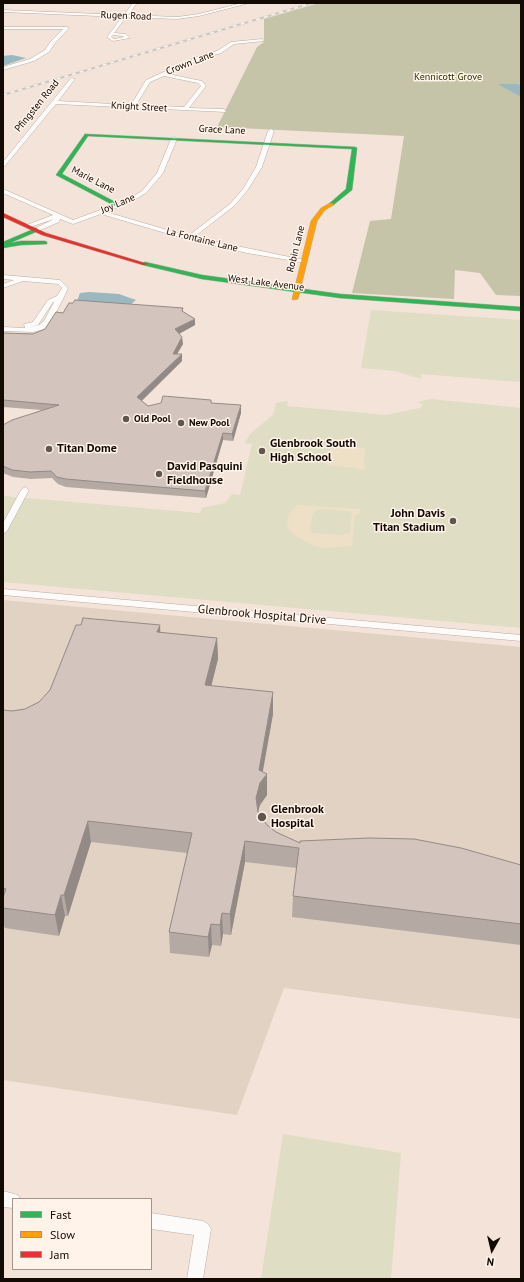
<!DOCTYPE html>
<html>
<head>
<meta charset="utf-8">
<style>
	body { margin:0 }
	#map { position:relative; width:524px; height:1282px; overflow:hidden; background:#f3e3d8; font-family:"PT Sans",sans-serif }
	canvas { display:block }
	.frame { position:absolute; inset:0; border:4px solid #130a04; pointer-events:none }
	.legend { position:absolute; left:12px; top:1198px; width:140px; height:72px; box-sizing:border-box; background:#fff3ea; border:1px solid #a1968e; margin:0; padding:5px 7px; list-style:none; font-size:12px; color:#130a04 }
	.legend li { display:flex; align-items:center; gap:8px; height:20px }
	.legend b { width:20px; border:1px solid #a1968e }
	.north { position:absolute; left:472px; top:1230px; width:40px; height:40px; -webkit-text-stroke:3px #fff3ea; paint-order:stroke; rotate:188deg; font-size:11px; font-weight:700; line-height:16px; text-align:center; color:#130a04 }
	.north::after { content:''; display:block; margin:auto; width:14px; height:18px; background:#130a04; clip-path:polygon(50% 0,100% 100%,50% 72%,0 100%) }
</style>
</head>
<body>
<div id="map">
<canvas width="524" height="1282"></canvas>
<div class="frame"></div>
<ul class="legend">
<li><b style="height:5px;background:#30b455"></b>Fast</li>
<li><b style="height:5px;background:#ff9f0a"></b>Slow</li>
<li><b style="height:5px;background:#e5322d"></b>Jam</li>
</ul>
<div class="north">N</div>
</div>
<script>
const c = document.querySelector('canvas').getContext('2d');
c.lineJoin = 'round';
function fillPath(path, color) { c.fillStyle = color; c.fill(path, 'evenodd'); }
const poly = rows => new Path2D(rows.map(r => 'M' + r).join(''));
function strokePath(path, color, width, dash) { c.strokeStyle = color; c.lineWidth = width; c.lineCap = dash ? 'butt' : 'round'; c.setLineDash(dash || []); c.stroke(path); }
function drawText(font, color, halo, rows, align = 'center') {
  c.font = font + ' "PT Sans",sans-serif'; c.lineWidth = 3; c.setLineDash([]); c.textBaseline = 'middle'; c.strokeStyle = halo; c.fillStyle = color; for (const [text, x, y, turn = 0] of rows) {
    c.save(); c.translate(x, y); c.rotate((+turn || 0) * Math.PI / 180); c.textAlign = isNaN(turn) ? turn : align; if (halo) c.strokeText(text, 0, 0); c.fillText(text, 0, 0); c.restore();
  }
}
fillPath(poly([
	[3,600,521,647,521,1019,284,988,237,1115,3,1080]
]), '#e2d2c4');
fillPath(poly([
	[371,310,521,320,521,382,421,374,421,379,395,371,361,368],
	[430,399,521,408,521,628,3,582,3,496,200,513,202,508,225,503,232,494,240,495,252,444,245,443,250,434,273,415,276,403,288,401,287,406,386,415,420,408,423,405,418,402],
	[283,1134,401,1153,391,1279,261,1279]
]), '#dfddc4');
fillPath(poly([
	[319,3,521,3,521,296,496,295,480,273,455,270,454,299,352,293,370,221,391,219,404,136,217,127,257,47,264,42,264,19]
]), '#c5c4a8');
fillPath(poly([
	[340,446,351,446,365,449,364,465,366,469,361,470,356,468,326,465,324,459,327,453,331,449],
	[297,505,360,509,361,513,355,515,352,546,324,548,313,546,294,535,288,528,287,520,289,513],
	[319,509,349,511,352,514,350,533,342,535,313,533,310,530,313,513]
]), '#ede0c7');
fillPath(poly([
	[12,55,26,58,3,66,3,56],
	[498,84,518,84,521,86,521,97],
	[89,292,119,294,136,300,130,305,77,301,80,293]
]), '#9ab8c0');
const street = poly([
	[133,3,137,3,128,15,177,17,199,14,242,3,249,3,199,16,177,19,126,17,114,33,126,34,130,38,113,41,107,37,122,17,3,12,3,10,124,15,133,3],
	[113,35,123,36,124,37,114,39,111,37,113,35],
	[3,27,67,27,69,28,55,43,49,52,34,61,3,70,3,67,30,59,45,50,51,41,63,29,3,29,3,27],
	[262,39,264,41,234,44,221,53,201,59,168,74,202,81,206,86,189,108,224,109,226,112,56,104,3,168,3,162,71,78,75,79,58,101,131,105,146,80,197,57,217,51,231,42,262,39],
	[164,76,198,83,201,86,184,107,136,105,150,82,164,76],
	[271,129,274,131,262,167,247,191,234,206,194,237,304,260,306,261,306,263,247,253,189,240,101,214,73,224,60,219,59,222,36,232,33,230,34,229,54,219,27,228,24,226,53,215,3,193,3,189,73,220,125,201,142,191,157,173,171,139,174,137,177,139,163,173,146,193,129,203,106,212,188,236,230,204,243,189,256,167,268,131,271,129],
	[3,275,60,280,68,288,64,297,51,322,45,329,33,332,3,331,3,327,25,328,24,324,33,322,48,300,57,296,62,288,58,284,23,281,3,288,3,284,14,280,3,279,3,275],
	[53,302,54,302,44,321,39,325,29,328,38,325,53,302],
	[25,487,29,490,7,531,3,534,3,523,21,490,25,487],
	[3,589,521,635,521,641,3,595,3,589],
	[3,1191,18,1195,20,1199,13,1199,13,1208,3,1207,3,1191],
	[151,1213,203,1221,208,1224,211,1229,203,1279,187,1279,194,1235,151,1229,151,1213]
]);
const fast = poly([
	[85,134,355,147,357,148,352,190,332,206,329,204,330,203,346,189,352,149,88,136,62,174,119,204,119,206,117,207,56,175,85,134],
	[36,228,38,229,38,231,10,243,21,241,45,241,47,242,47,244,21,245,3,248,3,242,36,228],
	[145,262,202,275,340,294,521,307,521,311,340,298,202,279,143,265,142,264,145,262]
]);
const slow = poly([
	[330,203,335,204,325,210,317,221,298,299,293,300,292,299,311,221,321,208,330,203]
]);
const jam = poly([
	[3,213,46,233,148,264,143,265,42,235,3,217,3,213]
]);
strokePath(street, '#b9ada4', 1);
strokePath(fast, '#b9ada4', 1);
strokePath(slow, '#b9ada4', 1);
strokePath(jam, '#b9ada4', 1);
fillPath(street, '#fdfbf9');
fillPath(fast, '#30b455');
fillPath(slow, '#ff9f0a');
fillPath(jam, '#e5322d');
const rail = poly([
	[3,95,312,3]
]);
strokePath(rail, '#cbc7c4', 2);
strokePath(rail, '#fff3ea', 1.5, [4]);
fillPath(poly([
	[183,308,183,312,195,325,179,334,183,344,177,354,182,361,142,401,148,406,211,403,241,413,233,441,223,440,206,498,66,487,58,484,52,478,31,479,13,477,3,473,3,425,42,410,3,407,3,333,33,334,45,329,63,313],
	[160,633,217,638,218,659,211,686,273,714,262,772,267,774,267,795,260,805,258,811,267,825,276,832,300,843,521,865,521,945,292,917,293,896,297,868,245,862,231,935,223,934,221,946,212,945,209,957,170,953,169,932,187,853,91,842,68,916,65,916,59,936,5,928,3,922,3,710,12,711,25,709,39,702]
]), '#b5a9a3');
fillPath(poly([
	[195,319,195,325,175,336,175,329],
	[182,337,183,344,173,361,173,354],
	[182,354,182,361,138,404,137,397],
	[241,405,241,413,233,441,232,434],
	[223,433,223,440,206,498,205,491],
	[160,625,161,646,157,632],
	[217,638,218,659,206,707,205,685],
	[273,692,273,714,261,782,267,774,267,795,260,805,256,819,256,798,259,770],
	[88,821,91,842,68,916,64,895],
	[245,841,245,862,231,935,230,914],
	[61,895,65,916,59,936,55,915],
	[222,913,223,934,221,946,220,925],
	[211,924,212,945,209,957,208,937]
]), '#948a85');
const building = poly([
	[75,300,183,308,182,311,195,319,175,329,182,337,173,354,182,354,137,397,148,406,161,403,163,396,211,400,211,403,241,405,232,434,223,433,205,491,66,479,57,477,51,471,30,472,12,470,3,466,3,425,12,420,59,405,3,400,3,333,33,334,45,329,56,312,63,313,69,303,73,303,75,300],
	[83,618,160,625,157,632,217,638,205,685,273,692,259,770,267,774,260,783,256,798,258,812,267,825,276,832,300,843,300,841,369,838,414,839,461,848,521,865,521,924,293,896,299,848,245,841,230,914,222,913,220,925,211,924,208,937,169,932,192,833,88,821,64,895,61,895,55,915,3,908,3,897,6,889,3,888,3,710,12,711,25,709,39,702,50,690,76,625,81,625,83,618]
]);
fillPath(building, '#d3c5be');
strokePath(building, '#948a85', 1);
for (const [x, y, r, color] of [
	[126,419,4,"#61564e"],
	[181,423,4,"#61564e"],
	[49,449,4,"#61564e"],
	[262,451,4,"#61564e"],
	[159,474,4,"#61564e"],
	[453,521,4,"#61564e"],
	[262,817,5,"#61564e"]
]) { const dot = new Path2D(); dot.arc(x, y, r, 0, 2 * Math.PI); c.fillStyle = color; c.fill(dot); strokePath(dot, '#fff3ea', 1.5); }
drawText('10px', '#130a04', '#fff3ea', [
	["Rugen Road",126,16,2],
	["Crown Lane",190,63,-21],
	["Pfingsten Road",37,106,-51],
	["Knight Street",139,107,3],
	["Grace Lane",222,130,3],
	["Marie Lane",93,180,27],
	["Joy Lane",118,204,-23],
	["La Fontaine Lane",202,240,14],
	["Robin Lane",296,249,-76],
	["West Lake Avenue",266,283,7]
]);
drawText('10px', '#283000', '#fff3ea', [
	["Kennicott Grove",448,77]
]);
drawText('bold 10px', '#130a04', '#fff3ea', [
	["Old Pool",134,419],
	["New Pool",189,423]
], 'left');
drawText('bold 12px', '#130a04', '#fff3ea', [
	["Glenbrook South",270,444],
	["High School",270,458],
	["Titan Dome",57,449],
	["David Pasquini",167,467],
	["Fieldhouse",167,481],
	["John Davis",445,514,"right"],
	["Titan Stadium",445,528,"right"],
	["Glenbrook",271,810],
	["Hospital",271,824]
], 'left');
drawText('12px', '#130a04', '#fff3ea', [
	["Glenbrook Hospital Drive",262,615,5]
]);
</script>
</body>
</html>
